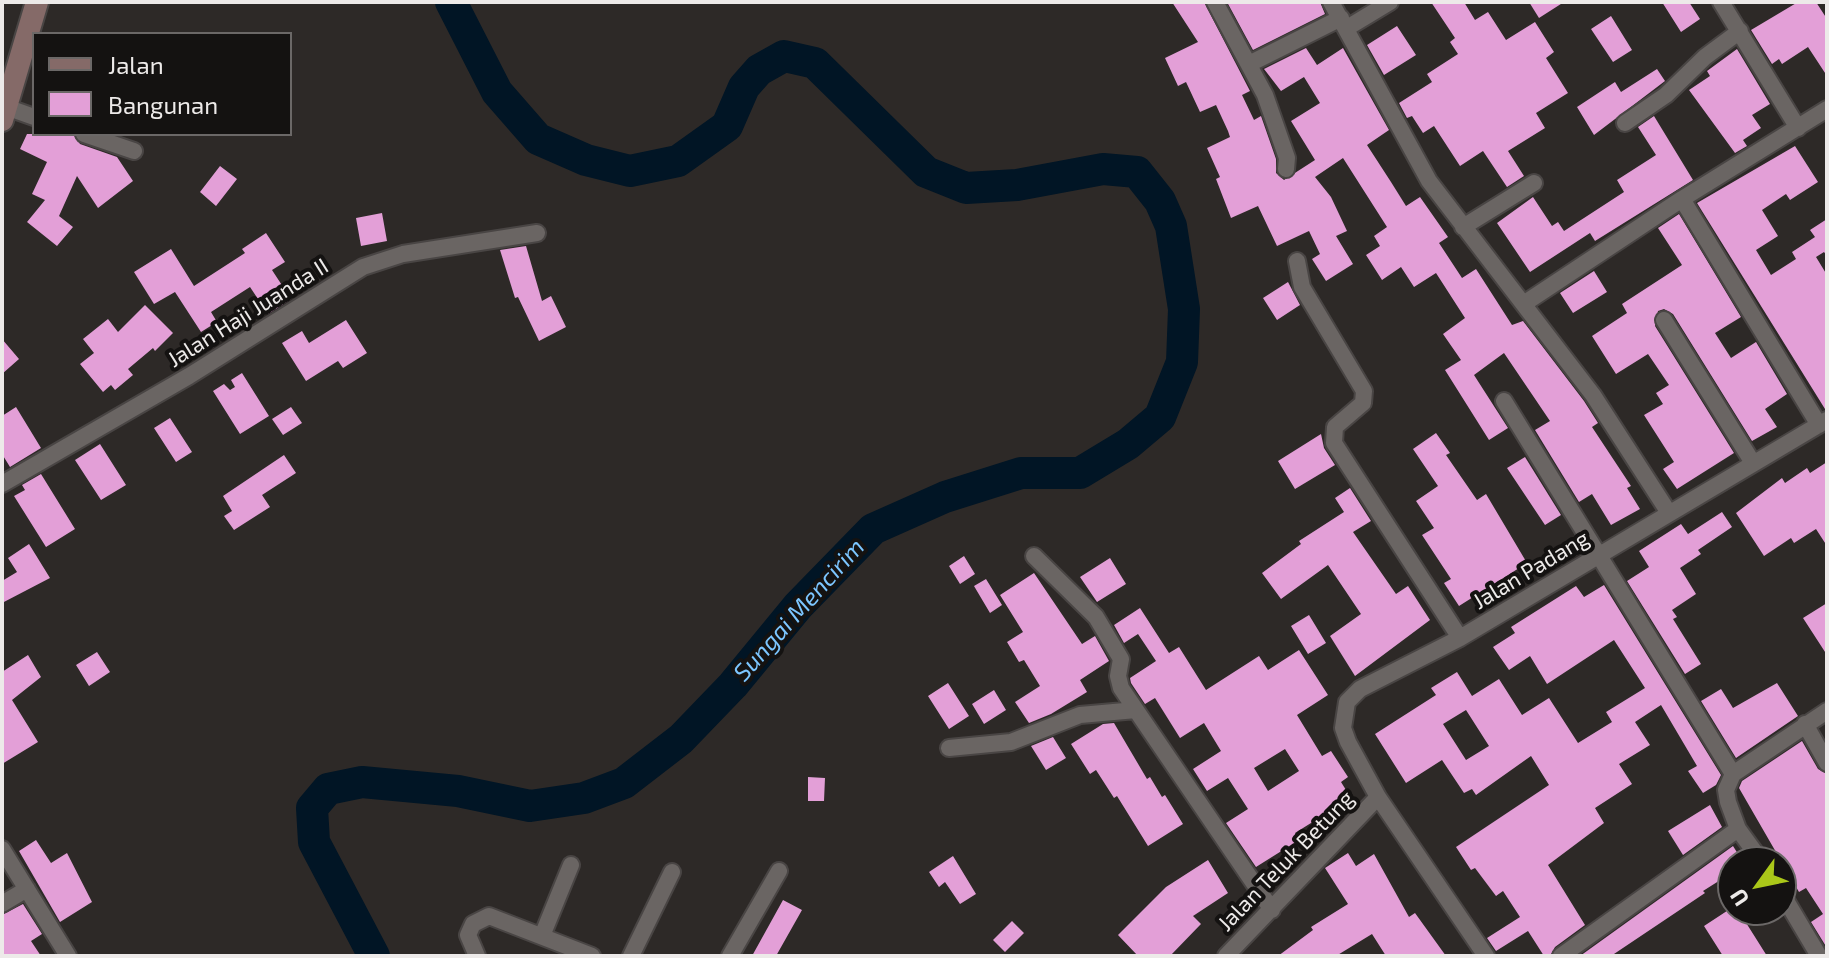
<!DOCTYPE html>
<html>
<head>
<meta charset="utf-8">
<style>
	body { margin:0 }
	#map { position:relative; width:1829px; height:958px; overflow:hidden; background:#2d2927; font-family:"Exo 2",sans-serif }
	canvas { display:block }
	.frame { position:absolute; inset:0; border:4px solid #edeae9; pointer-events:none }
	.legend { position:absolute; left:32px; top:32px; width:260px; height:104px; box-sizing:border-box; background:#141211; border:2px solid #6b6867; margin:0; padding:10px 14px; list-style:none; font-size:24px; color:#edeae9 }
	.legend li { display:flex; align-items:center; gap:16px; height:40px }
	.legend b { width:40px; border:2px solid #6b6867 }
	.north { position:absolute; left:1717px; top:846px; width:80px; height:80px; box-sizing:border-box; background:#141211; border:2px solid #6b6867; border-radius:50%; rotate:237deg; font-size:22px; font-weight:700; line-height:32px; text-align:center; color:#edeae9 }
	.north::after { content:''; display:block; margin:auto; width:28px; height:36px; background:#aac719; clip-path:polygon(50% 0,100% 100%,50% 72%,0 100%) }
</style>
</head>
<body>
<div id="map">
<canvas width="1829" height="958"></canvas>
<div class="frame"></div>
<ul class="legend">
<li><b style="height:10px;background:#856a68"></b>Jalan</li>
<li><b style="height:22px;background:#e39fd7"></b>Bangunan</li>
</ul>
<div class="north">U</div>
</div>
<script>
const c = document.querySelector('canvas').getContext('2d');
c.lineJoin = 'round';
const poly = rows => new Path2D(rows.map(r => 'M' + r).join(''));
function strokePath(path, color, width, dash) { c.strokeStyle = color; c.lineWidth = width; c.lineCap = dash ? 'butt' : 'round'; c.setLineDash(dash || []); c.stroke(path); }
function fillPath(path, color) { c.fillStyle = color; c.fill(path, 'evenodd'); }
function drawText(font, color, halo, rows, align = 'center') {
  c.font = font + ' "Exo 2",sans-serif'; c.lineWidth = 8; c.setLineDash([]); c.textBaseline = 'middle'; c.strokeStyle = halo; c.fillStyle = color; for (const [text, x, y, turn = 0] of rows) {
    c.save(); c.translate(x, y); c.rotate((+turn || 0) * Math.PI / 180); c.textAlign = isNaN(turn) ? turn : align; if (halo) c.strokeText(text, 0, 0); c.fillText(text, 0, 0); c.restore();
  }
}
strokePath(poly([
	[374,956,314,842,312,808,328,789,362,782,458,791,530,806,584,798,624,783,681,739,733,685,798,606,873,529,945,497,1021,473,1080,473,1128,444,1160,417,1182,362,1184,309,1171,226,1160,201,1137,172,1103,169,1017,185,966,188,926,172,815,63,784,56,759,70,744,87,727,126,678,161,630,171,586,160,538,139,497,92,451,2]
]), '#011525', 32);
fillPath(poly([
	[1172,2,1204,2,1250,91,1242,95,1254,120,1261,116,1276,159,1276,173,1284,180,1315,160,1291,121,1320,103,1304,77,1281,91,1264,69,1306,48,1317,65,1343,48,1389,130,1367,145,1391,182,1406,206,1420,197,1448,237,1439,243,1462,278,1476,269,1512,325,1523,321,1584,401,1598,423,1592,427,1631,486,1627,488,1640,509,1611,525,1592,494,1579,502,1535,430,1550,421,1504,353,1474,375,1508,428,1489,440,1445,370,1461,360,1443,334,1465,318,1436,273,1414,287,1401,267,1382,280,1366,255,1380,246,1374,236,1387,227,1343,158,1315,177,1331,197,1347,231,1336,236,1353,264,1326,281,1312,259,1320,254,1309,231,1277,246,1258,206,1231,218,1216,179,1220,177,1207,148,1230,137,1228,131,1216,105,1200,112,1186,82,1178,86,1165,58,1198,42],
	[1227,2,1320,2,1325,14,1253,50],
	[1431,2,1464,2,1475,20,1488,12,1506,40,1535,22,1554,52,1546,58,1568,93,1536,113,1545,128,1508,151,1524,176,1507,187,1483,151,1460,166,1434,126,1423,133,1412,116,1407,118,1399,103,1432,82,1427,74,1458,54,1450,42,1455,38],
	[1529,2,1564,2,1539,18],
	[1662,2,1689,2,1700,19,1681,32],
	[1798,2,1816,2,1827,19,1827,76,1808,47,1782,64,1779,59,1772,64,1751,30],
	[1611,16,1632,50,1613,62,1591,29],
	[1397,26,1416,55,1384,75,1367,45],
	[1737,49,1770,104,1752,115,1761,128,1743,140,1747,146,1735,153,1689,90,1710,76,1707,71],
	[1657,69,1665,81,1594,135,1577,107,1615,82,1621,92],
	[1654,116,1693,180,1595,241,1590,233,1530,272,1497,223,1533,197,1552,226,1558,222,1564,231,1624,192,1617,180,1656,155,1638,127],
	[27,134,73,134,80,144,117,157,133,181,98,208,77,176,59,216,73,227,57,246,27,222,45,200,32,194,47,162,20,149],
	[1795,146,1818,182,1790,200,1786,194,1762,210,1778,236,1756,250,1771,275,1796,259,1792,252,1815,237,1810,230,1827,219,1827,256,1824,252,1816,257,1827,275,1825,409,1697,203],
	[220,166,237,179,216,206,200,192],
	[382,213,387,241,361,246,356,218],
	[1679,214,1741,317,1715,333,1731,358,1756,342,1787,394,1765,409,1777,427,1752,441,1673,314,1664,309,1658,311,1655,326,1734,453,1677,489,1663,469,1674,462,1644,415,1663,404,1656,393,1669,385,1648,354,1616,374,1592,336,1627,313,1622,304,1682,265,1658,228],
	[266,233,285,262,272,270,291,299,268,314,250,287,211,312,217,322,201,332,175,292,154,304,134,272,171,249,194,286,245,253,242,249],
	[526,246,542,301,551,296,566,327,539,341,518,297,515,298,500,250],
	[1594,271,1607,292,1573,313,1560,293],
	[1288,282,1300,305,1277,320,1263,298],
	[145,305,173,333,155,351,153,348,128,369,133,375,115,390,111,385,103,392,80,364,94,353,83,339,108,319,118,332],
	[346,320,367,353,343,368,338,361,306,381,282,343,302,331,309,343],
	[2,339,19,359,2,374],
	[242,373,269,416,240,434,213,391,224,384,230,390,235,387,231,380],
	[16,407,41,448,10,467,2,454,2,416],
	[291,407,302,423,283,435,272,419],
	[170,418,192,452,176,462,154,428],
	[1436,433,1450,453,1446,455,1477,500,1486,494,1527,563,1459,606,1444,583,1451,579,1422,535,1434,528,1416,501,1438,486,1413,449],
	[1321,434,1324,448,1335,465,1295,489,1278,461],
	[100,444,126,485,101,500,75,460],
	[284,455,296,473,262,495,270,507,234,530,224,516,232,511,223,496],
	[1525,457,1561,515,1545,525,1507,468],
	[1827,462,1827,546,1816,529,1794,543,1791,538,1764,556,1736,513,1782,478,1785,483,1807,468,1810,473],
	[41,474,75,529,46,547,14,496,25,490,22,485],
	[1350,488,1371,521,1353,532,1396,594,1408,586,1430,620,1355,676,1330,636,1361,614,1328,565,1281,599,1262,573,1301,544,1299,541,1344,512,1335,498],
	[1722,512,1732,527,1698,550,1701,554,1680,568,1696,594,1672,610,1677,617,1673,619,1701,664,1685,674,1627,581,1649,567,1639,551,1681,524,1688,534],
	[29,544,50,578,2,603,2,581,17,572,8,558],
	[964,556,975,574,960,584,949,566],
	[1110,558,1126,584,1097,602,1080,577],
	[1034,573,1082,644,1095,636,1109,661,1080,680,1087,692,1051,714,1029,723,1015,702,1040,686,1024,660,1019,662,1007,642,1023,632,1000,595],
	[986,579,1002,605,990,613,974,586],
	[1604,585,1721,775,1716,785,1703,793,1688,771,1697,766,1661,705,1635,722,1650,745,1619,764,1632,784,1595,808,1604,823,1548,865,1585,925,1555,947,1550,956,1544,956,1528,931,1496,951,1487,938,1520,917,1503,891,1496,896,1475,868,1471,870,1456,847,1549,785,1531,756,1476,795,1472,789,1464,793,1442,760,1406,783,1375,734,1436,695,1431,688,1457,672,1472,696,1499,679,1522,715,1549,698,1578,743,1612,722,1606,712,1645,688,1614,640,1547,684,1530,656,1509,670,1493,647,1515,633,1511,627,1576,586,1584,597],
	[1466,710,1489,746,1466,760,1443,724],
	[1827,603,1827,655,1803,618],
	[1140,608,1169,653,1179,647,1206,690,1259,656,1268,670,1299,650,1328,695,1297,715,1322,756,1331,751,1348,777,1341,782,1351,798,1295,833,1299,840,1256,867,1226,823,1248,809,1228,778,1207,791,1193,769,1221,751,1204,723,1180,738,1155,698,1145,704,1131,683,1130,678,1156,661,1138,634,1124,643,1114,625],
	[1285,749,1299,771,1268,791,1254,768],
	[1309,615,1326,643,1308,654,1291,626],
	[97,652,110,672,89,686,76,665],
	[28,655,41,677,12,700,38,742,2,764,2,672],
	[948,683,969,716,949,729,928,696],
	[1777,683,1798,716,1736,758,1701,701,1721,689,1733,708],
	[994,690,1006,710,984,724,972,704],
	[1114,723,1147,779,1150,777,1162,797,1165,795,1183,824,1148,846,1117,796,1114,798,1096,770,1090,774,1071,744,1103,724],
	[1053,737,1066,758,1046,770,1031,746],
	[1802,741,1818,769,1827,774,1827,948,1811,922,1823,914,1806,888,1799,892,1739,788,1742,781],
	[808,777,825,778,824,801,808,801],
	[1710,805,1722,827,1683,855,1668,831],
	[36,840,51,863,67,853,92,902,60,922,19,851],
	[1733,846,1743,862,1733,862,1733,872,1703,891,1705,893,1611,956,1580,956],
	[1348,853,1356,866,1374,854,1409,917,1415,913,1446,956,1386,956,1372,934,1336,956,1278,956,1313,930,1311,927,1348,904,1325,868],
	[953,856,976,894,960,904,945,882,939,887,929,872],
	[1208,860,1228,893,1193,916,1201,924,1170,956,1138,956,1118,935,1166,887],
	[783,900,802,910,776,956,752,956],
	[23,904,42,934,31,941,41,956,2,956,2,915],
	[1733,907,1738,910,1767,956,1723,956,1704,926],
	[1012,921,1024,933,1005,952,993,940]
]), '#e39fd7');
const street = poly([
	[1215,2,1265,95,1287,158,1286,169],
	[1331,2,1429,181,1593,395,1669,513],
	[1721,2,1798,128],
	[1347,28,1390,2],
	[1249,64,1341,18],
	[6,107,34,117],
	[1625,123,1666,95,1705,57,1740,31],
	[84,134,134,151],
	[1682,199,1819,425],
	[1463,227,1534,183],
	[1297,261,1302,287,1364,391,1363,403,1335,427,1334,443,1460,638],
	[1525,303,1682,199,1827,109],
	[1664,320,1753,463],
	[1504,401,1733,774,1726,790,1728,802,1738,829,1762,862],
	[2,484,189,376,363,267,403,254,537,233],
	[1034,556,1096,617,1121,659,1118,676,1121,688,1272,910],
	[1805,724,1827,763],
	[949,748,1011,742,1080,715,1136,710],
	[1733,774,1827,711],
	[2,849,68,956],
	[1781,892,1819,956],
	[2,904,27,889],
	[542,936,571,865],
	[477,956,468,935,473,924,489,916,592,956],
	[631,956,672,872],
	[730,956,779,871],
	[1226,956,1378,797],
	[1486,956,1378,797,1348,742,1343,728,1347,702,1360,689,1460,638,1827,420],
	[1561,956,1738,829]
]);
const secondary = poly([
	[2,120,37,2]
]);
strokePath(street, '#494544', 20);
strokePath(secondary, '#494544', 26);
strokePath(street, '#6a6563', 16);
strokePath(secondary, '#856a68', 22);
drawText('22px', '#edeae9', '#141211', [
	["Jalan Haji Juanda II",248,313,-32],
	["Jalan Padang",1531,570,-31],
	["Jalan Teluk Betung",1286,861,-46]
]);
drawText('italic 24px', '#7cc6ff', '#141211', [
	["Sungai Mencirim",799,610,-48]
]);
</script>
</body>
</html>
